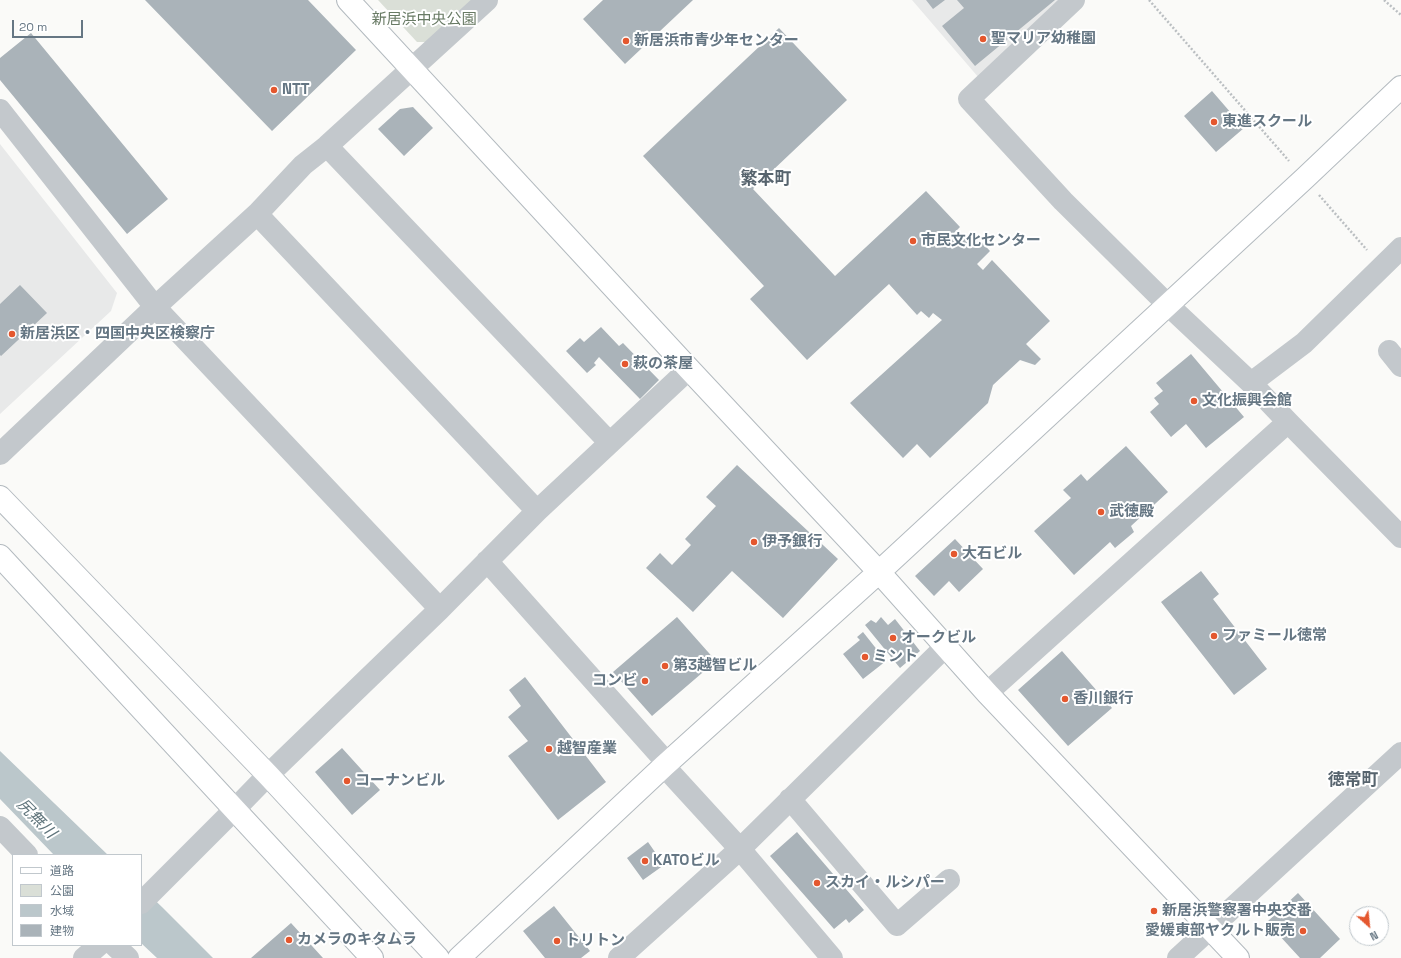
<!DOCTYPE html>
<html>
<head>
<meta charset="utf-8">
<style>
	body { margin:0 }
	#map { position:relative; width:1401px; height:958px; overflow:hidden; background:#fafaf8; font-family:"Space Grotesk","Noto Sans JP",sans-serif }
	canvas { display:block }
	.legend { position:absolute; left:12px; top:854px; width:130px; height:92px; box-sizing:border-box; background:#fff; border:1px solid #c1c8cd; margin:0; padding:5px 7px; list-style:none; font-size:12px; color:#657683 }
	.legend li { display:flex; align-items:center; gap:8px; height:20px }
	.legend b { width:20px; border:1px solid #c1c8cd }
	.north { position:absolute; left:1349px; top:906px; width:40px; height:40px; box-sizing:border-box; background:#fff; border:1px solid #c1c8cd; border-radius:50%; rotate:153deg; font-size:11px; font-weight:700; line-height:16px; text-align:center; color:#657683 }
	.north::after { content:''; display:block; margin:auto; width:14px; height:18px; background:#e4572e; clip-path:polygon(50% 0,100% 100%,50% 72%,0 100%) }
	.scale { position:absolute; left:12px; top:20px; width:71px; height:18px; box-sizing:border-box; border:2px solid #657683; border-top:0; padding-left:5px; font-size:12px; line-height:14px; white-space:nowrap; color:#657683; -webkit-text-stroke:3px #fff; paint-order:stroke }
</style>
</head>
<body>
<div id="map">
<canvas width="1401" height="958"></canvas>
<ul class="legend">
<li><b style="height:5px;background:#fff"></b>道路</li>
<li><b style="height:11px;background:#dadfd7"></b>公園</li>
<li><b style="height:11px;background:#bbc7cb"></b>水域</li>
<li><b style="height:11px;background:#aab3b9"></b>建物</li>
</ul>
<div class="north">N</div>
<div class="scale">20 m</div>
</div>
<script>
const c = document.querySelector('canvas').getContext('2d');
c.lineJoin = 'round';
function fillPath(path, color) { c.fillStyle = color; c.fill(path, 'evenodd'); }
const poly = rows => new Path2D(rows.map(r => 'M' + r).join(''));
function strokePath(path, color, width, dash) { c.strokeStyle = color; c.lineWidth = width; c.lineCap = dash ? 'butt' : 'round'; c.setLineDash(dash || []); c.stroke(path); }
function drawText(font, color, halo, rows, align = 'center') {
  c.font = font + ' "Space Grotesk","Noto Sans JP",sans-serif'; c.lineWidth = 4; c.setLineDash([]); c.textBaseline = 'middle'; c.strokeStyle = halo; c.fillStyle = color; for (const [text, x, y, turn = 0] of rows) {
    c.save(); c.translate(x, y); c.rotate((+turn || 0) * Math.PI / 180); c.textAlign = isNaN(turn) ? turn : align; if (halo) c.strokeText(text, 0, 0); c.fillText(text, 0, 0); c.restore();
  }
}
fillPath(poly([
	[912,0,1063,0,979,78],
	[0,144,117,293,111,311,0,414]
]), '#e8e9e9');
fillPath(poly([
	[378,0,475,0,430,42,417,42]
]), '#dadfd7');
fillPath(poly([
	[0,751,108,855,54,855,0,799],
	[141,887,162,907,213,958,157,958,141,943]
]), '#bbc7cb');
fillPath(poly([
	[145,0,308,0,356,50,272,131],
	[603,0,693,0,625,64,583,19],
	[926,0,945,0,933,9],
	[957,0,1055,0,975,66,942,26,964,8],
	[779,28,847,100,753,189,835,276,926,191,960,227,950,237,958,245,972,232,990,251,977,264,983,270,992,260,1050,321,1026,344,1041,359,1035,365,1020,360,993,385,988,403,930,458,917,444,903,458,850,403,942,320,933,313,929,318,921,311,917,315,889,284,807,360,750,299,764,286,643,156],
	[31,33,168,199,127,234,0,80,0,58],
	[1212,91,1244,128,1216,152,1184,116],
	[413,107,433,128,404,156,378,129,400,109],
	[20,285,47,313,1,356,0,355,0,304],
	[601,327,619,346,623,343,659,380,640,399,599,357,594,363,596,365,587,373,566,351,580,338,584,342],
	[1191,354,1244,417,1206,448,1186,424,1171,437,1150,412,1159,404,1154,398,1163,391,1156,383],
	[1126,446,1168,492,1131,526,1134,532,1115,548,1110,542,1074,575,1034,531,1071,498,1063,490,1081,474,1087,481],
	[737,465,838,559,783,618,732,571,693,612,646,568,660,553,672,565,691,545,685,539,716,506,706,497],
	[955,539,983,569,959,592,949,581,934,596,915,576],
	[1201,571,1219,594,1213,599,1267,669,1234,695,1161,602],
	[677,617,716,661,652,716,613,672],
	[881,617,888,625,895,619,920,651,900,668,865,625,871,620,876,623],
	[863,632,886,661,863,679,843,654,860,640,857,637],
	[1062,651,1112,708,1068,746,1018,690],
	[525,677,606,782,558,820,508,756,528,741,508,717,521,706,509,690],
	[342,748,380,790,352,815,315,772],
	[797,832,864,910,849,923,846,919,834,929,770,856],
	[648,842,664,865,643,880,627,858],
	[1298,893,1340,939,1320,958,1300,958,1267,922],
	[554,906,590,951,581,958,545,958,523,931],
	[291,923,323,958,251,958]
]), '#aab3b9');
const secondary = poly([
	[348,0,689,369,879,572,987,693,1238,958],
	[0,497,268,775,438,958],
	[0,556,372,958],
	[459,958,664,766,879,572,1305,178,1401,87]
]);
strokePath(secondary, '#b3babf', 24);
strokePath(poly([
	[1149,0,1289,161],
	[1384,0,1401,15],
	[1319,195,1367,250]
]), '#bbbfc2', 2.5, [2, 2]);
strokePath(poly([
	[1074,0,969,99,1063,201,1168,305,1251,383,1288,422,1401,537],
	[0,110,155,307,440,609],
	[327,146,609,442],
	[257,214,537,511],
	[1389,351,1401,366],
	[1251,383,1304,343,1401,248],
	[0,454,155,307,257,214,303,165,327,146,487,0],
	[487,561,667,763],
	[987,693,1288,422],
	[664,766,740,849,832,958],
	[790,799,897,925,949,880],
	[0,827,27,855],
	[141,903,234,810,268,775,440,609,537,511,689,369],
	[114,945,128,958],
	[84,958,99,945],
	[619,958,740,849,946,646],
	[1178,958,1401,753]
]), '#c3c8cc', 22);
strokePath(secondary, '#fff', 22);
for (const [x, y, r, color] of [
	[983,39,4,"#e4572e"],
	[626,41,4,"#e4572e"],
	[274,90,4,"#e4572e"],
	[1214,122,4,"#e4572e"],
	[913,241,4,"#e4572e"],
	[12,334,4,"#e4572e"],
	[625,364,4,"#e4572e"],
	[1194,401,4,"#e4572e"],
	[1101,512,4,"#e4572e"],
	[754,542,4,"#e4572e"],
	[954,554,4,"#e4572e"],
	[1214,636,4,"#e4572e"],
	[893,638,4,"#e4572e"],
	[865,657,4,"#e4572e"],
	[665,666,4,"#e4572e"],
	[645,681,4,"#e4572e"],
	[1065,699,4,"#e4572e"],
	[549,749,4,"#e4572e"],
	[347,781,4,"#e4572e"],
	[645,861,4,"#e4572e"],
	[817,883,4,"#e4572e"],
	[1154,911,4,"#e4572e"],
	[1303,931,4,"#e4572e"],
	[289,940,4,"#e4572e"],
	[557,941,4,"#e4572e"]
]) { const dot = new Path2D(); dot.arc(x, y, r, 0, 2 * Math.PI); c.fillStyle = color; c.fill(dot); strokePath(dot, '#fff', 1.5); }
drawText('15px', '#687a64', '#fff', [
	["新居浜中央公園",424,20]
]);
drawText('bold 15px', '#657683', '#fff', [
	["聖マリア幼稚園",991,39],
	["新居浜市青少年センター",634,41],
	["NTT",282,90],
	["東進スクール",1222,122],
	["市民文化センター",921,241],
	["新居浜区・四国中央区検察庁",20,334],
	["萩の茶屋",633,364],
	["文化振興会館",1202,401],
	["武徳殿",1109,512],
	["伊予銀行",762,542],
	["大石ビル",962,554],
	["ファミール徳常",1222,636],
	["オークビル",901,638],
	["ミント",873,657],
	["第3越智ビル",673,666],
	["コンビ",637,681,"right"],
	["香川銀行",1073,699],
	["越智産業",557,749],
	["コーナンビル",355,781],
	["KATOビル",653,861],
	["スカイ・ルシパー",825,883],
	["新居浜警察署中央交番",1162,911],
	["愛媛東部ヤクルト販売",1295,931,"right"],
	["カメラのキタムラ",297,940],
	["トリトン",565,941]
], 'left');
drawText('italic 16px', '#60757c', '#fff', [
	["尻無川",36,819,45]
]);
drawText('bold 17px', '#57646e', '#fff', [
	["繁本町",766,179],
	["徳常町",1353,780]
]);
</script>
</body>
</html>
